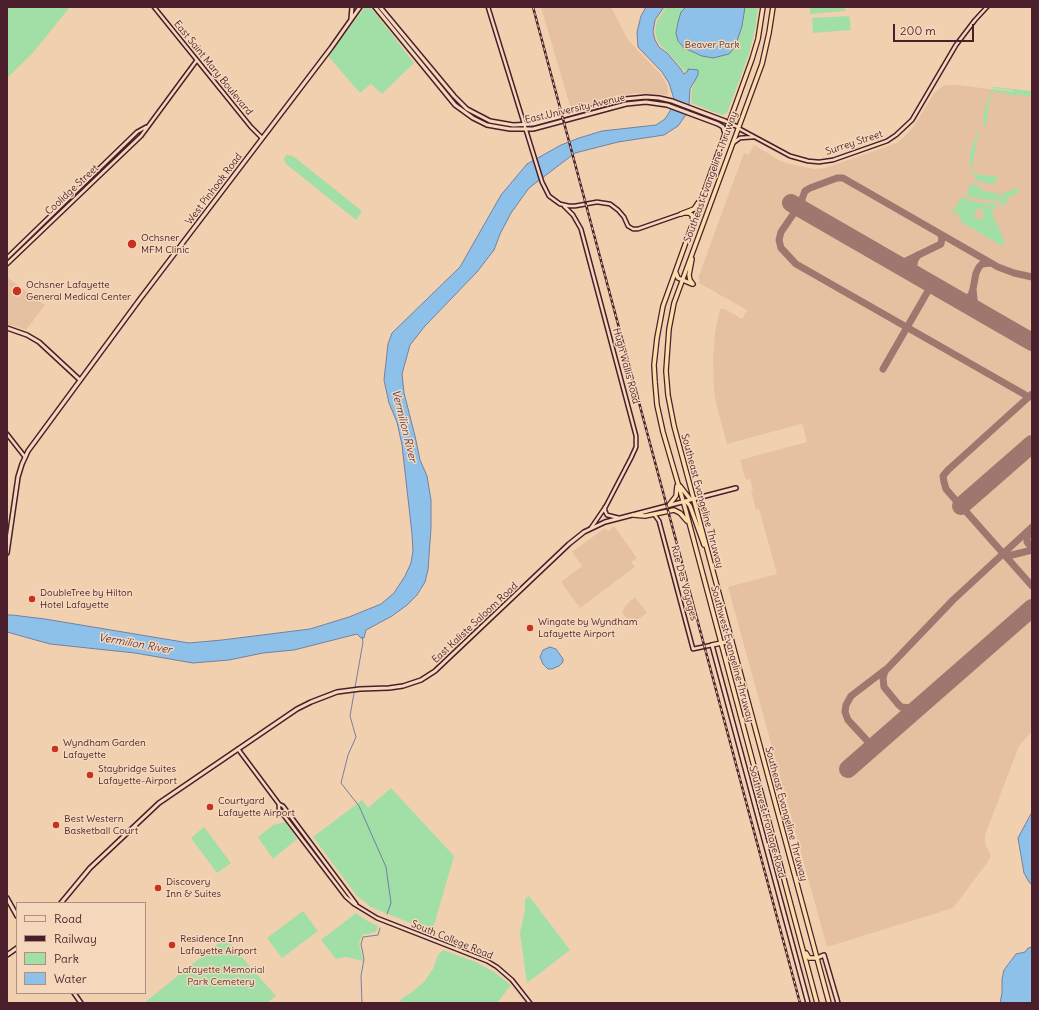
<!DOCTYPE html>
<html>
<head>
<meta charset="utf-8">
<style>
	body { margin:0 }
	#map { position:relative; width:1039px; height:1010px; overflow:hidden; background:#f1d0b0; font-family:Delius,sans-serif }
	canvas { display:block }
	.frame { position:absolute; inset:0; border:8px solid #4a1f2b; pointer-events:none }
	.legend { position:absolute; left:16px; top:902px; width:130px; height:92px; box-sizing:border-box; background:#f5d8bb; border:1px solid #b18e81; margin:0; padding:5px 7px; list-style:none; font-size:12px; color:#4a1f2b }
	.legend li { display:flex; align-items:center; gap:8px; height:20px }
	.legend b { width:20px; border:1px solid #b18e81 }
	.scale { position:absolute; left:893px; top:24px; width:81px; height:18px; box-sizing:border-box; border:2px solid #4a1f2b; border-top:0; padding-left:5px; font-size:12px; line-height:14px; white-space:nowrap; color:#4a1f2b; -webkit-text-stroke:3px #f5d8bb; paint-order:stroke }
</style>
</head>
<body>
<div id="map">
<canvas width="1039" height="1010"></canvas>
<div class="frame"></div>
<ul class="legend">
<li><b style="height:5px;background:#f5d8bb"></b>Road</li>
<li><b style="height:5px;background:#4a1f2b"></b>Railway</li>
<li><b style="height:11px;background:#a2dfa6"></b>Park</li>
<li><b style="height:11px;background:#8ec1ea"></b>Water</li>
</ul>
<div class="scale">200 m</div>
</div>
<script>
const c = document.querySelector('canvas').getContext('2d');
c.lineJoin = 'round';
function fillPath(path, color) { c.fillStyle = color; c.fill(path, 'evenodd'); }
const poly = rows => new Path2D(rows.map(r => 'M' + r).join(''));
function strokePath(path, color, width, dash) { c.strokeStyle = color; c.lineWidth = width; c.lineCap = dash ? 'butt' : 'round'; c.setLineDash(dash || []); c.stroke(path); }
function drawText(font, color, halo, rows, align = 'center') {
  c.font = font + ' Delius,sans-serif'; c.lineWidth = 3; c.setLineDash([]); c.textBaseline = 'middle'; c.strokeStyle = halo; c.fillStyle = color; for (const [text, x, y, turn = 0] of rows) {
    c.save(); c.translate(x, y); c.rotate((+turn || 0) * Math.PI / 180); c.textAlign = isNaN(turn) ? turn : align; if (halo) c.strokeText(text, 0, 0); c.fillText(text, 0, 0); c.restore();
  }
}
fillPath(poly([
	[541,7,611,7,628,40,661,75,667,85,668,92,667,95,634,93,571,109],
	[946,85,959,85,1032,95,1032,731,1019,746,985,835,985,844,991,856,987,863,953,908,827,947,728,587,777,574,759,509,756,510,751,491,753,490,750,479,746,480,740,460,807,442,803,426,801,424,727,444,716,403,714,390,713,359,715,332,720,309,725,309,742,319,747,310,699,283,700,280,698,278,744,153,749,155,754,145,781,161,790,164,814,169,825,168,897,143,905,136,914,126,935,92,940,88],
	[7,277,45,305,26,330,7,324],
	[614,526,637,558,631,562,635,567,580,608,561,582,582,566,572,552,605,528,608,531],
	[635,597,647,613,631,624,622,612,626,605]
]), '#e5c1a2');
fillPath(poly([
	[7,7,70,7,31,55,7,78],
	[365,7,370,7,376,14,414,63,382,94,371,84,360,93,328,56],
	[666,7,758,7,756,25,749,54,727,113,722,115,691,103,692,89,695,82,658,42,655,32,657,21],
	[810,7,845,7,845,11,810,14],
	[849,16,851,30,813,33,812,18],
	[995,87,1032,91,1032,97,1016,94,1015,97,1013,97,1012,90,992,88],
	[992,89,1011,91,1011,96,1008,96,1008,93,992,92,989,103,986,126,983,126,984,112],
	[979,127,972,169,975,174,998,177,997,181,993,184,979,182,975,177,971,169,970,154],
	[286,155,293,156,362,211,356,220,286,164,284,159],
	[974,183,984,191,1000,194,1000,197,996,201,970,197,967,194,968,189],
	[1017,188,1019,192,1005,200,1007,204,1003,205,997,201,1002,197,1002,194],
	[965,197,970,201,995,204,994,206,985,206,976,210,974,216,979,220,982,219,983,216,983,211,981,208,995,206,996,204,999,206,991,211,1005,242,1002,246,961,222,961,221,959,220,960,214,952,213,961,198],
	[391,788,454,856,434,925,430,928,425,929,383,912,371,907,357,896,313,837,362,800,368,808],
	[285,822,297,839,273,859,258,837,273,825],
	[204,827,231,863,217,873,191,838],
	[529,896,570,950,527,983,520,933,525,910,525,899],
	[303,911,318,931,282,958,267,938],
	[356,913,366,920,378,926,376,932,362,935,359,943,363,961,346,957,336,959,321,940],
	[225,938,276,996,267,1003,144,1003],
	[443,950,478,963,494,972,511,985,497,1003,400,1003,401,999,412,992,424,982,433,969,438,955]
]), '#a2dfa6');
const water = poly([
	[646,7,664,7,655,20,653,32,655,40,659,47,667,53,680,68,684,74,688,71,688,69,698,70,698,75,690,89,689,105,685,116,678,126,664,135,618,142,575,153,529,188,511,213,500,234,494,250,477,272,425,326,410,345,402,374,404,393,415,436,420,460,427,476,431,500,431,528,428,570,425,582,417,595,407,605,392,616,366,630,364,638,361,638,357,634,294,650,263,653,229,660,193,663,135,653,50,644,7,632,7,615,12,615,45,619,189,643,222,640,310,629,349,617,381,604,394,593,405,576,411,563,413,551,412,534,402,445,397,422,389,403,384,380,388,344,392,333,460,267,501,195,527,164,561,145,579,138,602,131,656,125,665,119,670,111,674,99,669,83,662,72,638,47,637,32,641,16,646,7],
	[686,7,745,7,742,26,735,47,729,54,713,58,702,56,684,48,678,41,676,33,678,22,681,12,686,7],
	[550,647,556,649,563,659,563,662,559,666,552,669,548,669,543,664,540,657,543,650,550,647],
	[1032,812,1032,885,1029,882,1024,873,1018,838,1032,812],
	[1032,947,1032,1003,1000,1003,1002,993,1002,979,1004,970,1016,954,1025,952,1028,948,1032,947]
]);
fillPath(water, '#8ec1ea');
strokePath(water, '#73809e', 1);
strokePath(poly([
	[362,637,363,642,350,716,356,737,348,755,341,783,359,806,386,867,391,903,387,914],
	[362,1003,361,976,364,959,361,944,363,937,378,935,380,928]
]), '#73809e', 1);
strokePath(poly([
	[891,261,898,262,906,261,941,244,942,237,940,234],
	[918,276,913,268,915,260,918,255],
	[957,299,967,298,971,295,973,289],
	[982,313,975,304,974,299,973,289,976,273,979,267,982,264,991,263],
	[883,369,932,284],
	[1029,397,796,264,781,248,779,240,781,232,794,213,803,210,802,199,805,191,810,188,837,178,843,178,998,267,1014,273,1032,277],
	[962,507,1032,586],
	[965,510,965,503,958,503,946,489,944,482,943,476,948,470,1032,394],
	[1030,530,1027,538,1027,542,1032,548],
	[1003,554,1008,556,1032,550],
	[921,706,911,708,901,707,898,704,884,687,883,678,885,671,953,600,1032,527],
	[873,747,848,720,845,712,846,705,851,696,885,670]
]), '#9e786e', 7);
strokePath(poly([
	[791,203,1032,342],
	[961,506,1032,444],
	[848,769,1032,608]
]), '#9e786e', 18);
const tertiary = poly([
	[154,7,251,127,262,138],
	[488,7,542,182,549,196,560,204,569,206,575,206,597,202,610,204,618,210,624,217,628,226,633,229,638,229,681,214],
	[738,128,790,156,808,161,819,162,833,160,887,141,896,135,912,120,956,45,975,20,987,7],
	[733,143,740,138,754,137],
	[564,206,573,215,581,229,636,436,636,447,631,458,606,506,591,528],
	[7,258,137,132,146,127],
	[7,264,141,136,197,60],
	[7,434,25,457],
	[605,507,605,511,607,515,619,518],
	[654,514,659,521,693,649,712,645],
	[238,749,279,804,283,806,356,904],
	[279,804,279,809,346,897,354,904,377,918,487,961,497,967,512,980,530,1003]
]);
const secondary = poly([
	[375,7,455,105,473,118,487,125,510,129,533,129,626,104,646,102,667,105,718,124,723,127,725,134],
	[380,7,454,96,467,109,490,121,513,125,533,124,625,99,646,97,659,98,672,101,725,121,738,127],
	[351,19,352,7],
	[7,328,27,335,39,342,80,380],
	[7,553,18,477,22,464,28,451,140,299,331,48,360,7],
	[712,645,808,1003],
	[7,898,17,916],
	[61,903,90,868,159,803,297,709,311,702,337,692,360,689,389,688,403,686,421,680,435,671,569,544,584,532,605,522,736,488],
	[7,955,17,948],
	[817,958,824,955,838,1003],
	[74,993,81,1003]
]);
const trunk = poly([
	[763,7,758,39,752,59,663,306,657,338,654,365,655,382,657,405,663,432,686,511,817,1003],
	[773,7,769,33,762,64,674,303,669,329,666,371,668,395,674,426,829,1003],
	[685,213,689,213,692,215,693,221],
	[681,214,694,209,698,203],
	[692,259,689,275,690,280,693,284],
	[676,273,678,278,692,284],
	[680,486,690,499],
	[686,501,690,506,704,545],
	[669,505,676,496,677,486],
	[633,515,645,516,674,510,680,513,687,521],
	[712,645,726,642,730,645,733,652],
	[806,953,809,958,817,958]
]);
strokePath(tertiary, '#4a1f2b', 5.5);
strokePath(secondary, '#4a1f2b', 6);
strokePath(trunk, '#4a1f2b', 6);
strokePath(tertiary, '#f5d8bb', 2.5);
strokePath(secondary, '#f5d8bb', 3);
strokePath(trunk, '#fbddab', 3.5);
const rail = poly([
	[533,7,800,1003]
]);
strokePath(rail, '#4a1f2b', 2.5);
strokePath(rail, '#f5d8bb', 1, [3]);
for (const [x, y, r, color] of [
	[132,244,5,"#c8321e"],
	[17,291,5,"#c8321e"],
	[32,599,4,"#c8321e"],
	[530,628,4,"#c8321e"],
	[55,749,4,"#c8321e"],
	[90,775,4,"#c8321e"],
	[210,807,4,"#c8321e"],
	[56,825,4,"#c8321e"],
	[158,888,4,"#c8321e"],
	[172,945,4,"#c8321e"]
]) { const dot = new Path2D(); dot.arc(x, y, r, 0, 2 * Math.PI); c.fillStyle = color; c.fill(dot); strokePath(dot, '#f5d8bb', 1.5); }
drawText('10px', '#573c3d', '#f5d8bb', [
	["Beaver Park",712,45],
	["Lafayette Memorial",221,970],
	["Park Cemetery",221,982]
]);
drawText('10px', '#4a1f2b', '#f5d8bb', [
	["East Saint Mary Boulevard",213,68,51],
	["East University Avenue",575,109,-13],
	["Surrey Street",854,143,-18],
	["Southeast Evangeline Thruway",711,177,-70],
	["West Pinhook Road",214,189,-53],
	["Coolidge Street",72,190,-43],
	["Hugh Wallis Road",626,366,75],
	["Southeast Evangeline Thruway",702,501,75],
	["Rue Des Voyages",684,583,75],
	["East Kaliste Saloom Road",475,623,-43],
	["Southwest Evangeline Thruway",732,654,75],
	["Southeast Evangeline Thruway",786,814,75],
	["Southwest Frontage Road",767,822,75],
	["South College Road",452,940,22]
]);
drawText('10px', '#4a1f2b', '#f5d8bb', [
	["Ochsner",141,238],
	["MFM Clinic",141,250],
	["Ochsner Lafayette",26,285],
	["General Medical Center",26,297],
	["DoubleTree by Hilton",40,593],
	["Hotel Lafayette",40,605],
	["Wingate by Wyndham",538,622],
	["Lafayette Airport",538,634],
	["Wyndham Garden",63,743],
	["Lafayette",63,755],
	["Staybridge Suites",98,769],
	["Lafayette-Airport",98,781],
	["Courtyard",218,801],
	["Lafayette Airport",218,813],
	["Best Western",64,819],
	["Basketball Court",64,831],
	["Discovery",166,882],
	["Inn & Suites",166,894],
	["Residence Inn",180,939],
	["Lafayette Airport",180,951]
], 'left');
drawText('italic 11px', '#583f51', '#f5d8bb', [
	["Vermilion River",404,426,76],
	["Vermilion River",135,644,10]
]);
</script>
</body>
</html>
